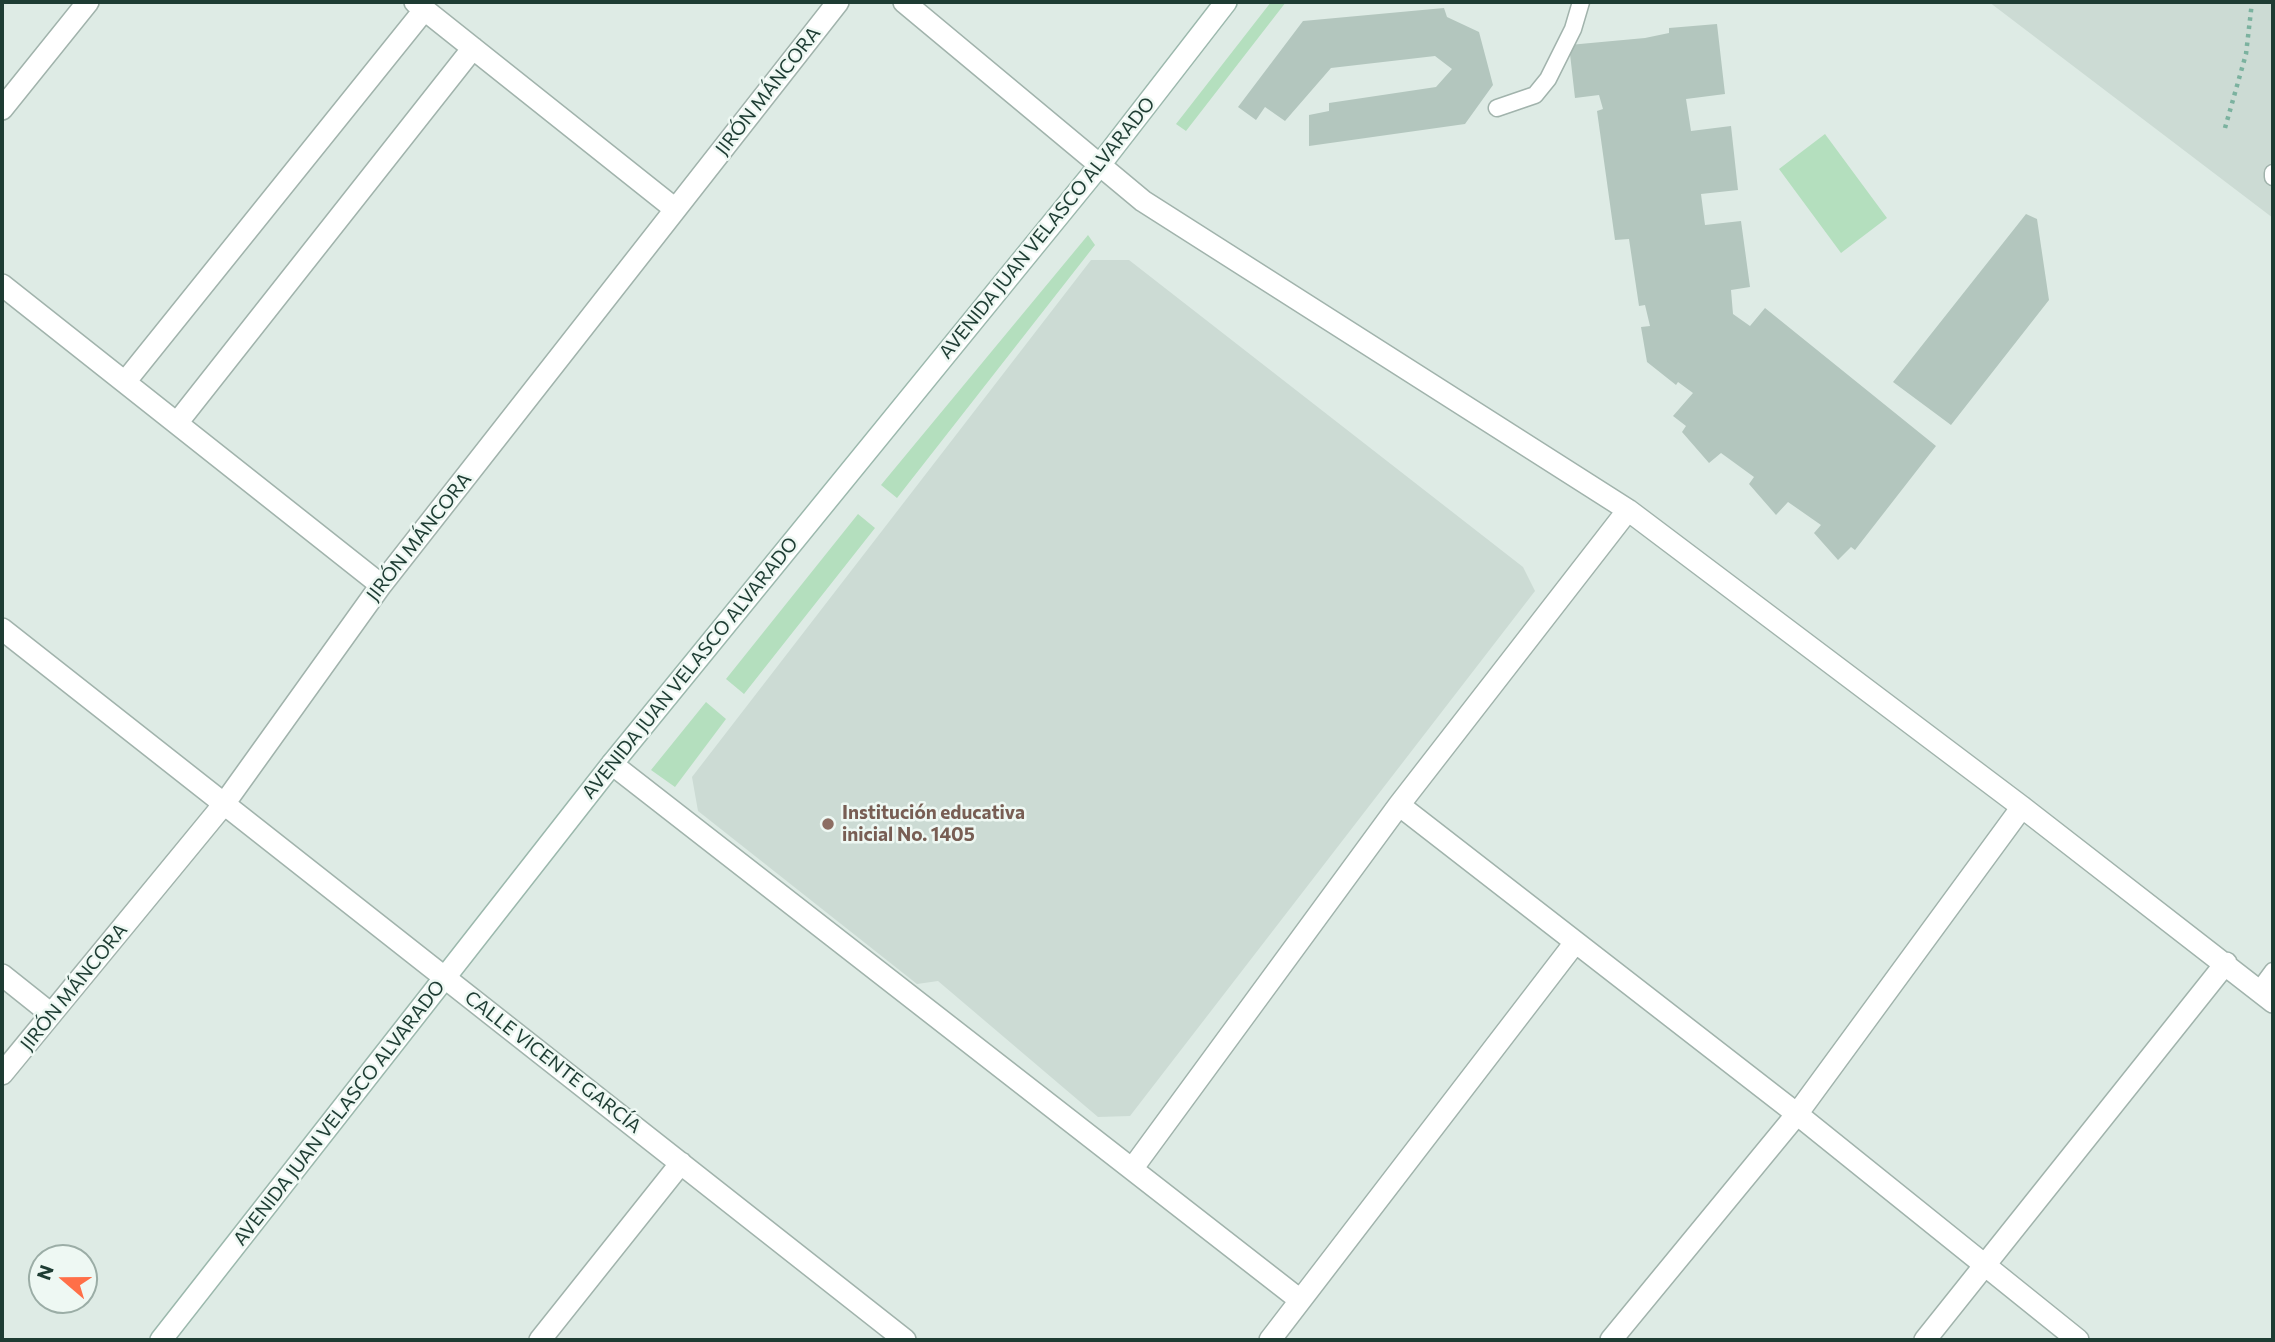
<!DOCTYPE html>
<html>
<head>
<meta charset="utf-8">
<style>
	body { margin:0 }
	#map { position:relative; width:2275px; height:1342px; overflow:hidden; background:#deebe5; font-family:Commissioner,sans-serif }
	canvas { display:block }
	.frame { position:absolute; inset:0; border:4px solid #1e3c33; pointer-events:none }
	.north { position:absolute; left:28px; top:1244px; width:70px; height:70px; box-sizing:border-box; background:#eef8f3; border:2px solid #9bada6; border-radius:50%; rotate:290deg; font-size:19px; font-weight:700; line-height:28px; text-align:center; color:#1e3c33 }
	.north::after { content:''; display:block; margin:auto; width:24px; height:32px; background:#ff6f48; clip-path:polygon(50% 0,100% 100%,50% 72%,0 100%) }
</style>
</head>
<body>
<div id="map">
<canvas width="2275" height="1342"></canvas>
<div class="frame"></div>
<div class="north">N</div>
</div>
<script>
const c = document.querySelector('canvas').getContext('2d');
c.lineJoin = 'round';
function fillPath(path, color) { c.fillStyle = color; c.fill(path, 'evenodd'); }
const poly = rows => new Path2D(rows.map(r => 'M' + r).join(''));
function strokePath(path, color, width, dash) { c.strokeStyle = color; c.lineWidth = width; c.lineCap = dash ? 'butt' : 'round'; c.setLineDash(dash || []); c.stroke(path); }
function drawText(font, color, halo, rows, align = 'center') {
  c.font = font + ' Commissioner,sans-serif'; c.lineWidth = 5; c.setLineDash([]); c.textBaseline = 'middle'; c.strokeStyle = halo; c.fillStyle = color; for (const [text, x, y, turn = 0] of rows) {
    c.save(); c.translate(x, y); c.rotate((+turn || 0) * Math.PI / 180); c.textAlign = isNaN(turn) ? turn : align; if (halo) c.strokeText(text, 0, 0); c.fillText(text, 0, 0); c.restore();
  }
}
fillPath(poly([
	[1989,2,2273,2,2273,218],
	[1091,260,1129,260,1523,567,1535,591,1130,1116,1098,1117,938,981,917,984,698,811,692,777]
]), '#ccdbd4');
fillPath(poly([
	[1271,2,1286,2,1186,131,1176,124],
	[1825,134,1887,218,1841,253,1779,169],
	[1088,235,1095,245,897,498,881,485],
	[858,514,875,528,744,694,726,679],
	[706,702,726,719,675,787,651,770]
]), '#b4dfbe');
fillPath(poly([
	[1444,8,1447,17,1479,32,1493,85,1465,124,1309,146,1309,115,1329,111,1329,103,1436,87,1452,69,1435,56,1331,68,1285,121,1265,107,1256,120,1238,107,1303,21],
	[1717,24,1725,94,1686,99,1691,131,1731,126,1738,190,1701,194,1705,225,1741,221,1750,287,1731,290,1733,314,1750,326,1765,308,1936,446,1855,550,1851,547,1838,560,1814,533,1821,525,1788,502,1776,515,1749,484,1754,477,1721,453,1709,463,1682,432,1686,426,1673,416,1693,393,1678,382,1676,385,1647,362,1641,327,1650,326,1645,305,1639,306,1629,239,1615,240,1597,111,1603,109,1599,95,1575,98,1569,45,1645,38,1669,33,1669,28],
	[2026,214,2037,219,2049,300,1951,425,1893,382]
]), '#b3c6be');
const lane = poly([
	[1497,108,1535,95,1548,79,1573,29,1581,2],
	[2273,173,2273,177],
	[2259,990,2273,971]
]);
const street = poly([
	[415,2,675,209],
	[904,2,1143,201,1628,510,2022,807,2273,1002],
	[2,109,88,2],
	[2,285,381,585],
	[125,382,425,9],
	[177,423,473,48],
	[2,629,905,1340],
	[612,764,1300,1300],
	[1399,805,1797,1114,2078,1340],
	[2,975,51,1014],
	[2,1074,224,804,381,585,838,2],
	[1132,1169,1399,805,1628,510],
	[540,1340,681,1163],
	[1270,1340,1574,944],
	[1611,1340,1797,1114,2022,807],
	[1925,1340,2226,963]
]);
const secondary = poly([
	[161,1340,612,764,1099,166,1226,2]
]);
strokePath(lane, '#a1b3ac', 19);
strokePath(street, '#a1b3ac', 24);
strokePath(secondary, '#9cb8ad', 24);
strokePath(poly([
	[2225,128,2246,54,2252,2]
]), '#7bb29f', 4.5, [3.5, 5]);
strokePath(lane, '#fff', 16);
strokePath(street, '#fff', 21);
strokePath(secondary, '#fff', 21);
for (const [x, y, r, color] of [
	[828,824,7,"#8d6e63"]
]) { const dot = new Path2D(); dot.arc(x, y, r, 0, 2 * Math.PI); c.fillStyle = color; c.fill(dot); strokePath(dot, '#eef8f3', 2.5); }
drawText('19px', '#1e3c33', '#eef8f3', [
	["JIRÓN MÁNCORA",768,91,-52],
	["AVENIDA JUAN VELASCO ALVARADO",1047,228,-51],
	["JIRÓN MÁNCORA",419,537,-52],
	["AVENIDA JUAN VELASCO ALVARADO",690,668,-51],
	["JIRÓN MÁNCORA",74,987,-51],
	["CALLE VICENTE GARCÍA",553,1062,38],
	["AVENIDA JUAN VELASCO ALVARADO",339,1113,-52]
]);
drawText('bold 19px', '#785e54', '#eef8f3', [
	["Institución educativa",842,813],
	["inicial No. 1405",842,835]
], 'left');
</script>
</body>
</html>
